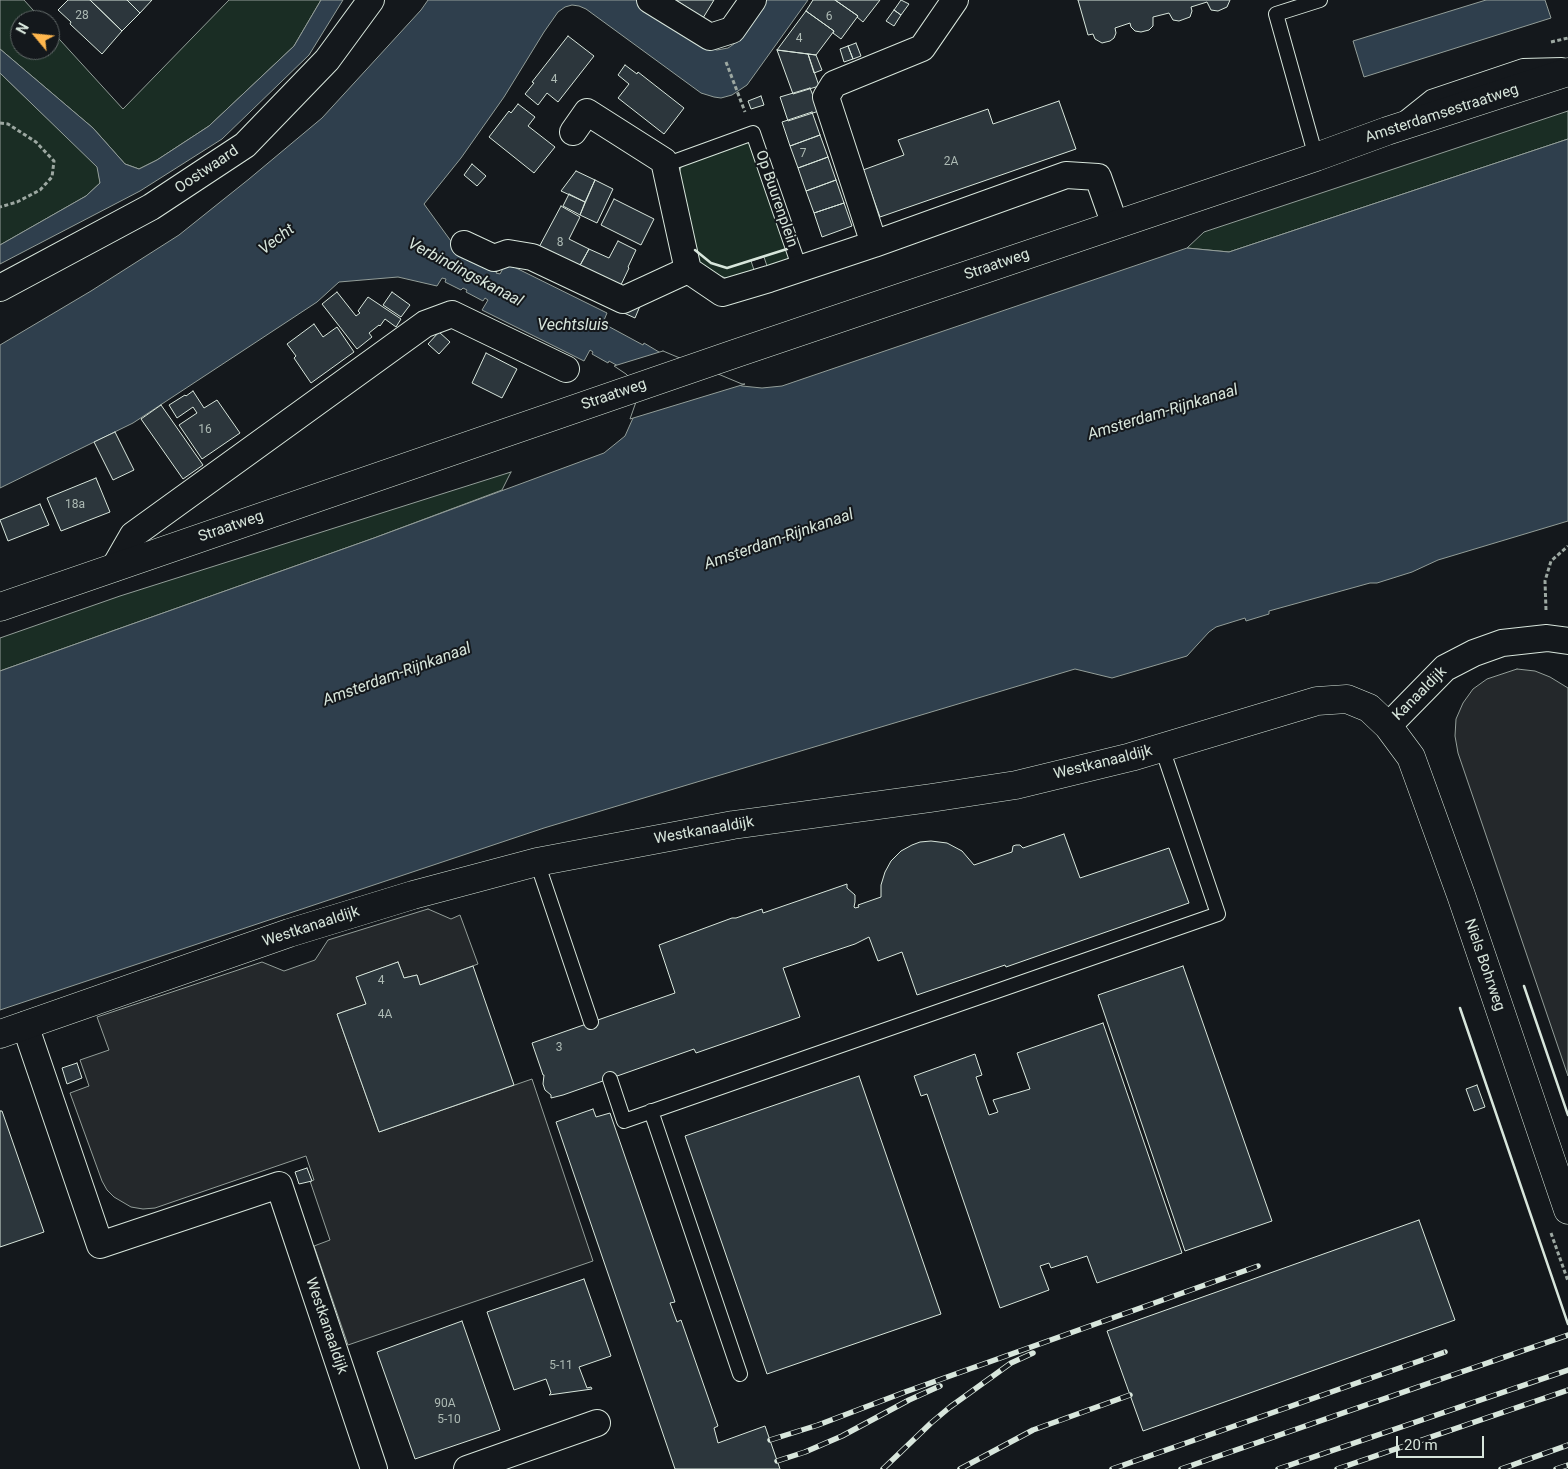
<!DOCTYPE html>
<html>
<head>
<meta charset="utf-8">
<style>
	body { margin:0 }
	#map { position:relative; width:1568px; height:1469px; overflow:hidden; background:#14181c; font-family:Roboto,sans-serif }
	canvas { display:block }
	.north { position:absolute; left:10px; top:10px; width:50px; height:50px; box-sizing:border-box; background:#14181c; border:1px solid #626a69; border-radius:50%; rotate:298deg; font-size:14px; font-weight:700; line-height:20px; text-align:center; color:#d8e6dc }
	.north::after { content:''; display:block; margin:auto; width:18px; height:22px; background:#ffb74d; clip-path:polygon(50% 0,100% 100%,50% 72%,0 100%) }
	.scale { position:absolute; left:1396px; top:1436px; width:88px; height:22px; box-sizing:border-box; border:2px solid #d8e6dc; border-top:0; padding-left:6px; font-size:15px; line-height:18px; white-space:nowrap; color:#d8e6dc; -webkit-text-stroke:4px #14181c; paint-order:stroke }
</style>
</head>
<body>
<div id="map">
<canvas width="1568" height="1469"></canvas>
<div class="north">N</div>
<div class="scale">20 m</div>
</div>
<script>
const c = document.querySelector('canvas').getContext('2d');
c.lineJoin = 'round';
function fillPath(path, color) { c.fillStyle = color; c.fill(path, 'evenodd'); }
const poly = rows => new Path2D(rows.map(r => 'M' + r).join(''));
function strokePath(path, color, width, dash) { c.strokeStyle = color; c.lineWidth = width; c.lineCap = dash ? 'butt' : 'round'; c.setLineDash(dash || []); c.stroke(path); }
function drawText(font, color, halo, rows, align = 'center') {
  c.font = font + ' Roboto,sans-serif'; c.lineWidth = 4; c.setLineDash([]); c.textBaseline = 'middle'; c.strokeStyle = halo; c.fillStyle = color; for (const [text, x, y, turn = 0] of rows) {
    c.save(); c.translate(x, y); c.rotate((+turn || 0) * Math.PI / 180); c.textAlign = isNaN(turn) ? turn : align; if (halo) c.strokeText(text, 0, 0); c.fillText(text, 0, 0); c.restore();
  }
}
const green = poly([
	[0,0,24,0,42,20,20,20,20,50,50,50,50,29,123,109,229,0,321,0,294,46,209,126,157,160,139,169,125,164,93,128,0,49,0,0],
	[0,73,98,167,100,183,86,196,0,245,0,73],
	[1568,111,1568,139,1229,252,1187,248,1204,232,1568,111],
	[749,140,789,257,786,262,768,269,764,257,751,261,755,273,726,278,710,272,699,262,678,177,681,167,689,162,749,140],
	[511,472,502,490,374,538,0,671,0,638,120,596,511,472]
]);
fillPath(green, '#1a2d24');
strokePath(green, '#939e99', 1);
const parking = poly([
	[1517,669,1535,671,1550,677,1568,688,1568,1076,1458,753,1455,736,1456,719,1463,703,1473,689,1487,679,1517,669],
	[428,909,451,919,460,915,478,964,420,985,417,975,404,978,398,962,357,977,366,1004,337,1014,379,1132,532,1079,593,1261,348,1345,314,1246,330,1240,310,1181,314,1180,306,1156,155,1208,143,1209,131,1207,114,1197,107,1190,102,1181,70,1093,89,1086,80,1060,109,1050,97,1017,262,962,284,971,315,960,328,940,428,909]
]);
fillPath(parking, '#24282b');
strokePath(parking, '#939e99', 1);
const water = poly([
	[321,0,343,0,309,55,222,139,140,191,0,264,0,245,86,196,100,183,97,167,0,73,0,49,93,128,125,164,139,169,157,160,209,126,294,46,321,0],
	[428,0,637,0,709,48,717,50,728,48,734,44,766,0,808,0,747,85,732,95,721,98,714,97,701,93,586,9,579,6,572,5,565,7,558,12,544,32,504,97,461,158,424,204,456,248,497,271,496,273,500,274,506,263,607,313,602,325,605,327,606,325,643,345,644,343,659,352,742,386,762,388,782,386,1187,248,1229,252,1568,139,1568,521,1438,560,1412,572,1377,583,1370,583,1269,611,1269,614,1246,621,1245,618,1216,627,1209,632,1187,656,1112,678,1075,669,697,782,544,828,0,1010,0,671,374,538,604,453,625,436,633,418,639,399,633,378,620,367,609,361,608,363,592,354,593,352,590,350,584,361,482,310,488,300,485,298,483,301,466,292,467,290,463,288,461,290,445,282,446,279,442,278,437,286,398,277,339,282,317,302,133,423,0,488,0,345,91,291,179,235,249,179,322,118,421,10,428,0],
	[1486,0,1545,0,1551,18,1364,77,1353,41,1486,0]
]);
fillPath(water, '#2f3f4d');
strokePath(water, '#939e99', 1);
const pier = poly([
	[663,351,742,384,745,384,630,419,637,399,631,379,626,374,614,366,663,351]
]);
fillPath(pier, '#14181c');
strokePath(pier, '#939e99', 1);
const building = poly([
	[68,0,90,0,122,31,102,54,70,24,71,22,58,10,68,0],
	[90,0,127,0,140,13,122,31,90,0],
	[127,0,152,0,140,13,127,0],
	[676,0,714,0,703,18,676,0],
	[813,0,835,0,858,16,841,39,833,33,834,31,806,11,813,0],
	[835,0,880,0,863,22,857,17,858,16,835,0],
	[901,0,909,4,901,15,894,10,901,0],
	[1078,0,1230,0,1227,7,1218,11,1211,10,1207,2,1191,7,1192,11,1190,17,1179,21,1173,20,1169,13,1153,17,1153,26,1149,30,1141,32,1135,31,1131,27,1130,23,1115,28,1116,33,1114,38,1110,41,1102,43,1095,39,1093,34,1088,35,1078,0],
	[894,10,901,15,894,26,886,21,894,10],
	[806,11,834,31,816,55,777,50,806,11],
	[568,36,594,56,558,102,547,93,538,105,525,94,534,83,532,82,568,36],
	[856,43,861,56,853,59,848,46,856,43],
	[848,46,853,59,844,62,840,49,848,46],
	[777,50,808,54,819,86,793,94,777,50],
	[808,54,816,55,822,70,814,73,808,54],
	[625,65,637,74,638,72,684,108,664,134,618,98,629,84,618,75,625,65],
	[810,88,819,111,788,121,780,97,810,88],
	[761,96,764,105,751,109,748,101,761,96],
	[1059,101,1076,149,880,217,863,170,904,155,898,140,988,109,993,124,1059,101],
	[518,104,535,117,528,126,555,147,534,173,489,137,509,111,511,113,518,104],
	[812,112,820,135,790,146,782,122,812,112],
	[820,135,828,157,798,168,790,146,820,135],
	[828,157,836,180,806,191,798,168,828,157],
	[472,164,486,176,477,186,464,175,472,164],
	[576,171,595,180,585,202,561,191,576,171],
	[595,180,613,189,597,223,580,215,595,180],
	[836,180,844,203,814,213,806,191,836,180],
	[569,194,585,202,580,215,563,206,569,194],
	[614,199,654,219,641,245,601,225,614,199],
	[844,203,852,226,822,237,814,213,844,203],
	[561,206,580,217,569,239,589,249,578,269,538,249,561,206],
	[618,241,636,250,628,267,629,268,619,289,578,269,589,249,609,258,618,241],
	[337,292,356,316,360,313,358,311,368,297,401,319,396,327,385,319,380,326,379,325,369,333,372,337,357,349,322,304,337,292],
	[392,292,410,305,401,317,383,305,392,292],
	[630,301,640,306,635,318,624,313,630,301],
	[314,324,323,337,337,327,354,352,311,383,294,358,296,356,287,344,314,324],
	[439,332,450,342,439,354,428,344,439,332],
	[486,353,517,369,502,398,472,383,486,353],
	[193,391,204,408,217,400,240,433,202,459,179,425,197,413,193,407,177,418,169,405,185,395,186,396,193,391],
	[161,405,203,465,183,479,141,419,161,405],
	[115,432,134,470,113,480,94,442,115,432],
	[96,478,110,512,61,531,47,498,96,478],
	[40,504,49,525,8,541,0,520,40,504],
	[1064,834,1080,878,1169,848,1189,903,1006,967,1005,965,917,995,902,952,878,961,869,937,855,944,783,968,800,1017,696,1053,694,1049,563,1095,551,1098,551,1095,545,1090,543,1084,544,1075,543,1075,532,1043,675,993,659,945,732,918,736,918,762,909,763,913,847,884,847,888,855,895,855,902,854,907,855,908,859,907,858,905,881,897,881,885,885,872,891,861,901,851,912,845,920,842,931,841,947,843,962,851,974,865,1012,852,1013,846,1016,845,1020,845,1023,848,1064,834],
	[398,962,404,978,417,975,420,985,473,966,514,1085,379,1132,337,1014,366,1004,356,977,398,962],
	[1183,966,1272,1221,1185,1251,1098,995,1183,966],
	[1103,1023,1182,1253,1097,1283,1087,1256,1051,1268,1049,1263,1040,1266,1049,1290,1000,1308,927,1094,921,1096,914,1076,975,1054,982,1075,976,1077,989,1115,998,1112,993,1100,1030,1089,1017,1053,1103,1023],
	[77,1063,82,1078,67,1084,62,1068,77,1063],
	[859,1076,941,1314,767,1374,685,1136,859,1076],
	[1477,1085,1485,1107,1474,1111,1466,1089,1477,1085],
	[593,1109,596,1117,610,1113,675,1302,670,1303,677,1322,681,1320,718,1426,714,1428,718,1443,765,1426,780,1469,675,1469,556,1122,593,1109],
	[0,1111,2,1111,44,1232,0,1247,0,1111],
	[307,1168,312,1181,299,1184,295,1172,307,1168],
	[1419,1220,1455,1320,1143,1431,1107,1331,1419,1220],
	[584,1279,611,1356,579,1367,587,1388,591,1387,592,1389,549,1395,551,1393,546,1379,514,1390,487,1312,584,1279],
	[462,1321,500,1430,415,1459,377,1352,462,1321]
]);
fillPath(building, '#2c363c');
strokePath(building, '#d8e6dc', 1);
const lane = poly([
	[1406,117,1431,97,1523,66,1562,65],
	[1316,157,1276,14,1320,0],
	[664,161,676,161,753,133,800,269],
	[537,862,591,1022],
	[610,1079,624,1121,1218,914,1162,748],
	[651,1111,740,1374]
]);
const street = poly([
	[650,0,710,37,732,30,753,0],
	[573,132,587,112,664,161,688,270,722,293,769,279,874,244,1066,175,1098,177,1115,225],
	[464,244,494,258,508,253,532,257,623,300,688,270],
	[874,244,826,97,834,84,922,48,955,0],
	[0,288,151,207,245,145,327,60,371,0],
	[114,568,133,535,425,324,452,314,566,369],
	[1388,726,1445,668,1474,653,1502,643,1547,638,1568,641],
	[25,1025,100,1245,279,1185,374,1469],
	[467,1469,597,1423]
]);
const secondary = poly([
	[0,607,734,354,1316,157,1387,131,1568,72],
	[0,1034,289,933,413,895,537,862,733,825,931,798,1016,785,1131,757,1317,701,1347,699,1369,708,1388,726,1411,757,1461,895,1568,1210]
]);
strokePath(lane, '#d8e6dc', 16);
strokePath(street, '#d8e6dc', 28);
strokePath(secondary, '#d8e6dc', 29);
strokePath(poly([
	[1551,42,1568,38],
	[726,62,745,112],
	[0,123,8,124,36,142,54,161,52,177,40,190,17,202,0,207],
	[1546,610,1545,581,1551,561,1568,546],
	[1551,1233,1568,1281]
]), '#9da8a2', 3, [4, 2.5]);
strokePath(lane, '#14181c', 14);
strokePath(street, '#14181c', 26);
strokePath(secondary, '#14181c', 28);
const rail = poly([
	[770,1440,818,1425,905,1392,1258,1266],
	[777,1461,805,1452,842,1436,909,1400,940,1386],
	[883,1469,931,1423,950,1407,1011,1363,1033,1353],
	[960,1469,1033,1430,1130,1395],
	[1112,1469,1445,1352],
	[1181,1469,1568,1335],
	[1278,1469,1568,1370],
	[1337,1469,1568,1390],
	[1501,1469,1568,1445],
	[1556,1469,1568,1465]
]);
strokePath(rail, '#d8e6dc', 5.5);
strokePath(rail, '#14181c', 4, [11]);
strokePath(poly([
	[695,250,711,263,727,268,787,249],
	[1524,986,1568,1115],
	[1460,1008,1568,1324]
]), '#d8e6dc', 2.5);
drawText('12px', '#adbab4', null, [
	["28",82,16],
	["6",829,17],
	["4",799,39],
	["4",554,80],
	["7",803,154],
	["2A",951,162],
	["8",560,243],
	["16",205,430],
	["18a",75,505],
	["4",381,981],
	["4A",385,1015],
	["3",559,1048],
	["5-11",561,1366],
	["90A",445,1404],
	["5-10",449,1420]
]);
drawText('15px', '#d8e6dc', '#14181c', [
	["Amsterdamsestraatweg",1442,114,-18],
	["Oostwaard",207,170,-34],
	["Op Buurenplein",776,199,71],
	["Straatweg",997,265,-19],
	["Straatweg",614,395,-19],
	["Straatweg",231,527,-19],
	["Kanaaldijk",1420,694,-45],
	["Westkanaaldijk",1103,763,-14],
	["Westkanaaldijk",704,831,-10],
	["Westkanaaldijk",311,927,-18],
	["Niels Bohrweg",1484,965,71],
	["Westkanaaldijk",326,1326,71]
]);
drawText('italic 16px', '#d8e6dc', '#14181c', [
	["Vecht",277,240,-37],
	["Verbindingskanaal",465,273,28],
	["Vechtsluis",573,326],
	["Amsterdam-Rijnkanaal",1163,413,-17],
	["Amsterdam-Rijnkanaal",779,540,-19],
	["Amsterdam-Rijnkanaal",397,675,-20]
]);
</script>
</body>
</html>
